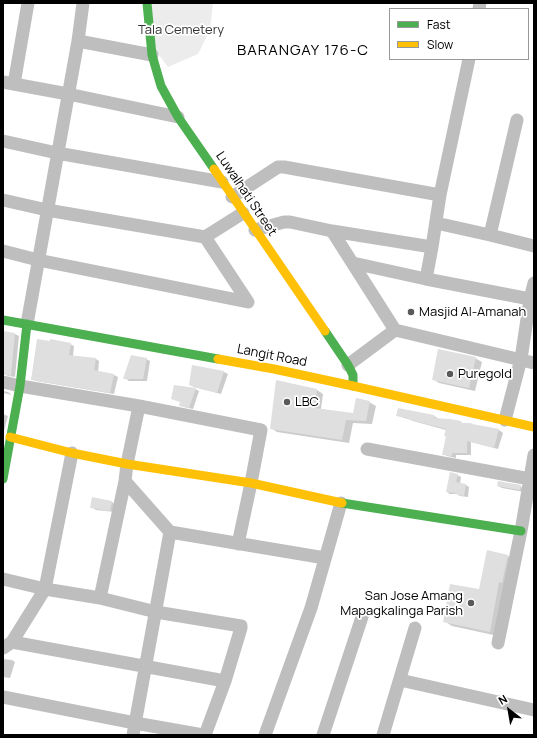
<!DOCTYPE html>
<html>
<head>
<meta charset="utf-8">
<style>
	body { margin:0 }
	#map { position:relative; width:537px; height:738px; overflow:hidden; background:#fff; font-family:Manrope,sans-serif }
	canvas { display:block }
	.frame { position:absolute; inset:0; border:4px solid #000; pointer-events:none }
	.legend { position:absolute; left:389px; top:8px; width:140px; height:52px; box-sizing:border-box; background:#fff; border:1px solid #999; margin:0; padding:5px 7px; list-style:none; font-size:12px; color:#000 }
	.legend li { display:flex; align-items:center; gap:8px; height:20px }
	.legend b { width:20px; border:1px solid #999 }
	.north { position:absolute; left:489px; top:690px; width:40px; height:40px; -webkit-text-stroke:3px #fff; paint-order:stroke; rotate:329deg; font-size:11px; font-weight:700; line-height:16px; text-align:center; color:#000 }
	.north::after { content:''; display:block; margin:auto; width:14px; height:18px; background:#000; clip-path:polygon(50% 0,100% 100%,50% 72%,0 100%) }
</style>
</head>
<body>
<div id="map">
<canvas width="537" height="738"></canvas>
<div class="frame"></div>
<ul class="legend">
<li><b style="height:5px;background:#4caf50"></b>Fast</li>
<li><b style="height:5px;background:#ffc107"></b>Slow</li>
</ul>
<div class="north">N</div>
</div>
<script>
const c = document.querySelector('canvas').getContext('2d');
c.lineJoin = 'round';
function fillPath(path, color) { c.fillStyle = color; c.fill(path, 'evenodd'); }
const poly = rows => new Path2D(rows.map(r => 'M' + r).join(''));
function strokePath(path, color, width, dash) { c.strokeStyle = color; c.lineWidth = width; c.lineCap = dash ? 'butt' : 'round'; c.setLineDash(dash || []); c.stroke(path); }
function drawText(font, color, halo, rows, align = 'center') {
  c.font = font + ' Manrope,sans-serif'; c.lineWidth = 3.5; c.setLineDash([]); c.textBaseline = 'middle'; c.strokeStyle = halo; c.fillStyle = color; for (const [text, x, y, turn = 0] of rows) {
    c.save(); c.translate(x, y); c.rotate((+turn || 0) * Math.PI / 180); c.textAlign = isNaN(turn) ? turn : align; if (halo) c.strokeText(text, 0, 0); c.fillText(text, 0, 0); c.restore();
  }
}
fillPath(poly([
	[151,3,213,3,210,30,198,54,168,67,156,51]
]), '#ececec');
fillPath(poly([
	[3,332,15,334,19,336,15,377,8,376,4,374],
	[70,344,74,346,73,356,96,359,99,361,98,372,114,375,118,377,114,394,36,381,32,379],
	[475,358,482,362,475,391,439,383,433,379],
	[146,359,150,361,147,381,129,381,125,378],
	[224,372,228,374,221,394,194,387,190,385],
	[195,389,199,391,193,409,184,407,180,405],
	[317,390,323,394,321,409,354,414,369,402,376,406,372,424,353,423,349,443,277,432,271,428],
	[3,391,8,392,12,395,4,393],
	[3,414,8,416,3,435],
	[397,415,434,416,439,419,461,422,464,424,499,430,503,433,498,449,471,442,471,455,456,455,456,458,447,456,443,454,447,437,445,436,446,430,413,421,408,419,401,417],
	[457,475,461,477,460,484,466,485,469,487,468,497,460,496,457,494,450,494,447,492],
	[498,486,520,486,525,489,524,492,502,488],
	[93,498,112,502,116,505,115,512,96,510,91,507],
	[508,556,516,561,498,636,452,626,444,621,480,590],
	[3,659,12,660,15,662,10,678,3,677]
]), '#0003');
fillPath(poly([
	[3,331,15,333,11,376,3,374],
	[37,339,50,341,50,339,71,343,69,355,96,358,94,370,114,374,110,393,31,380],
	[438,349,476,357,469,388,432,380],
	[131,355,147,358,143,379,123,379],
	[192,365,224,371,217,393,189,385],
	[276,380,317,389,314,408,353,413,356,398,370,401,366,421,346,420,342,440,270,429],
	[174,385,196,388,189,408,179,406,180,402,171,399],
	[398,408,434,415,434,418,450,419,461,421,461,423,471,423,472,424,499,429,494,448,467,441,467,453,452,453,452,456,442,455,446,436,444,436,446,429,407,419,408,418,396,416],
	[450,472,458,474,456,482,466,484,464,496,455,494,456,493,446,492],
	[498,481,521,485,520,490,497,486],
	[92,497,112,501,110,511,90,508],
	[487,550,508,555,502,583,499,582,490,632,443,622,450,584,479,589]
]), '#dfdfdf');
strokePath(poly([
	[479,9,480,3],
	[78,41,152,55],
	[3,82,68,94,178,117],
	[14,84,28,3],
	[3,141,57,153,222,182],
	[232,197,278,167,284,167,440,195],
	[3,200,47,210,205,237,243,213],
	[436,223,490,235,534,246],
	[255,230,284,222,290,222,332,231,432,247],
	[332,231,395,330,534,363],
	[490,235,517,120],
	[205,237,248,302],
	[3,251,38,260,248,302],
	[353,263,426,279,530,299],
	[426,279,432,247,440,195,469,59],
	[27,324,78,41,83,3],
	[348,365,395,330],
	[3,382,20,386,139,406,261,430,251,483,238,544],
	[505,420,521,359,530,299,534,283],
	[367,449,530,479],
	[125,481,170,532,325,558],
	[3,579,45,589,100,598,156,612,241,626,241,628,225,681,205,735],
	[100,598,125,481,127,464,139,406],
	[12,642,225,681],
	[498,643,521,531,534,455],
	[3,648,12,642,45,589,72,453],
	[400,680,534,710],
	[3,697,135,723,203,735],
	[133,735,170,532],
	[265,735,311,608,341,503],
	[323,735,362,617],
	[383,735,415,628]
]), '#bebebe', 13);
strokePath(poly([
	[147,3,152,55,161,86,178,117,214,169],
	[3,320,218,359],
	[325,331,348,365,353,375,353,386],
	[3,479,20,386,27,324],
	[342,503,521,531]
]), '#4caf50', 9);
strokePath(poly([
	[214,169,325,331],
	[218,359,274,369,353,386,534,427],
	[10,437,72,453,127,464,251,483,342,503]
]), '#ffc107', 9);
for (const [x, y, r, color] of [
	[411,312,4,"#595959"],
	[450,374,4,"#595959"],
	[287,402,4,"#595959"],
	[471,603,4,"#595959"]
]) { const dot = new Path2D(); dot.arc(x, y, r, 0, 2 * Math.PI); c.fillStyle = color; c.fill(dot); strokePath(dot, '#fff', 1.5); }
drawText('13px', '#333', '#fff', [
	["Tala Cemetery",181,30]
]);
drawText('13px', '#000', '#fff', [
	["Luwalhati Street",246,194,56],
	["Langit Road",272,356,11]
]);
drawText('13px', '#000', '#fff', [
	["Masjid Al-Amanah",419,312],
	["Puregold",458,374],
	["LBC",295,402],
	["San Jose Amang",463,596,"right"],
	["Mapagkalinga Parish",463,611,"right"]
], 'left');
c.letterSpacing = '1px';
drawText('15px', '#000', '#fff', [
	["BARANGAY 176-C",303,51]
]);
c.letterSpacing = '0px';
</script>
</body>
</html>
